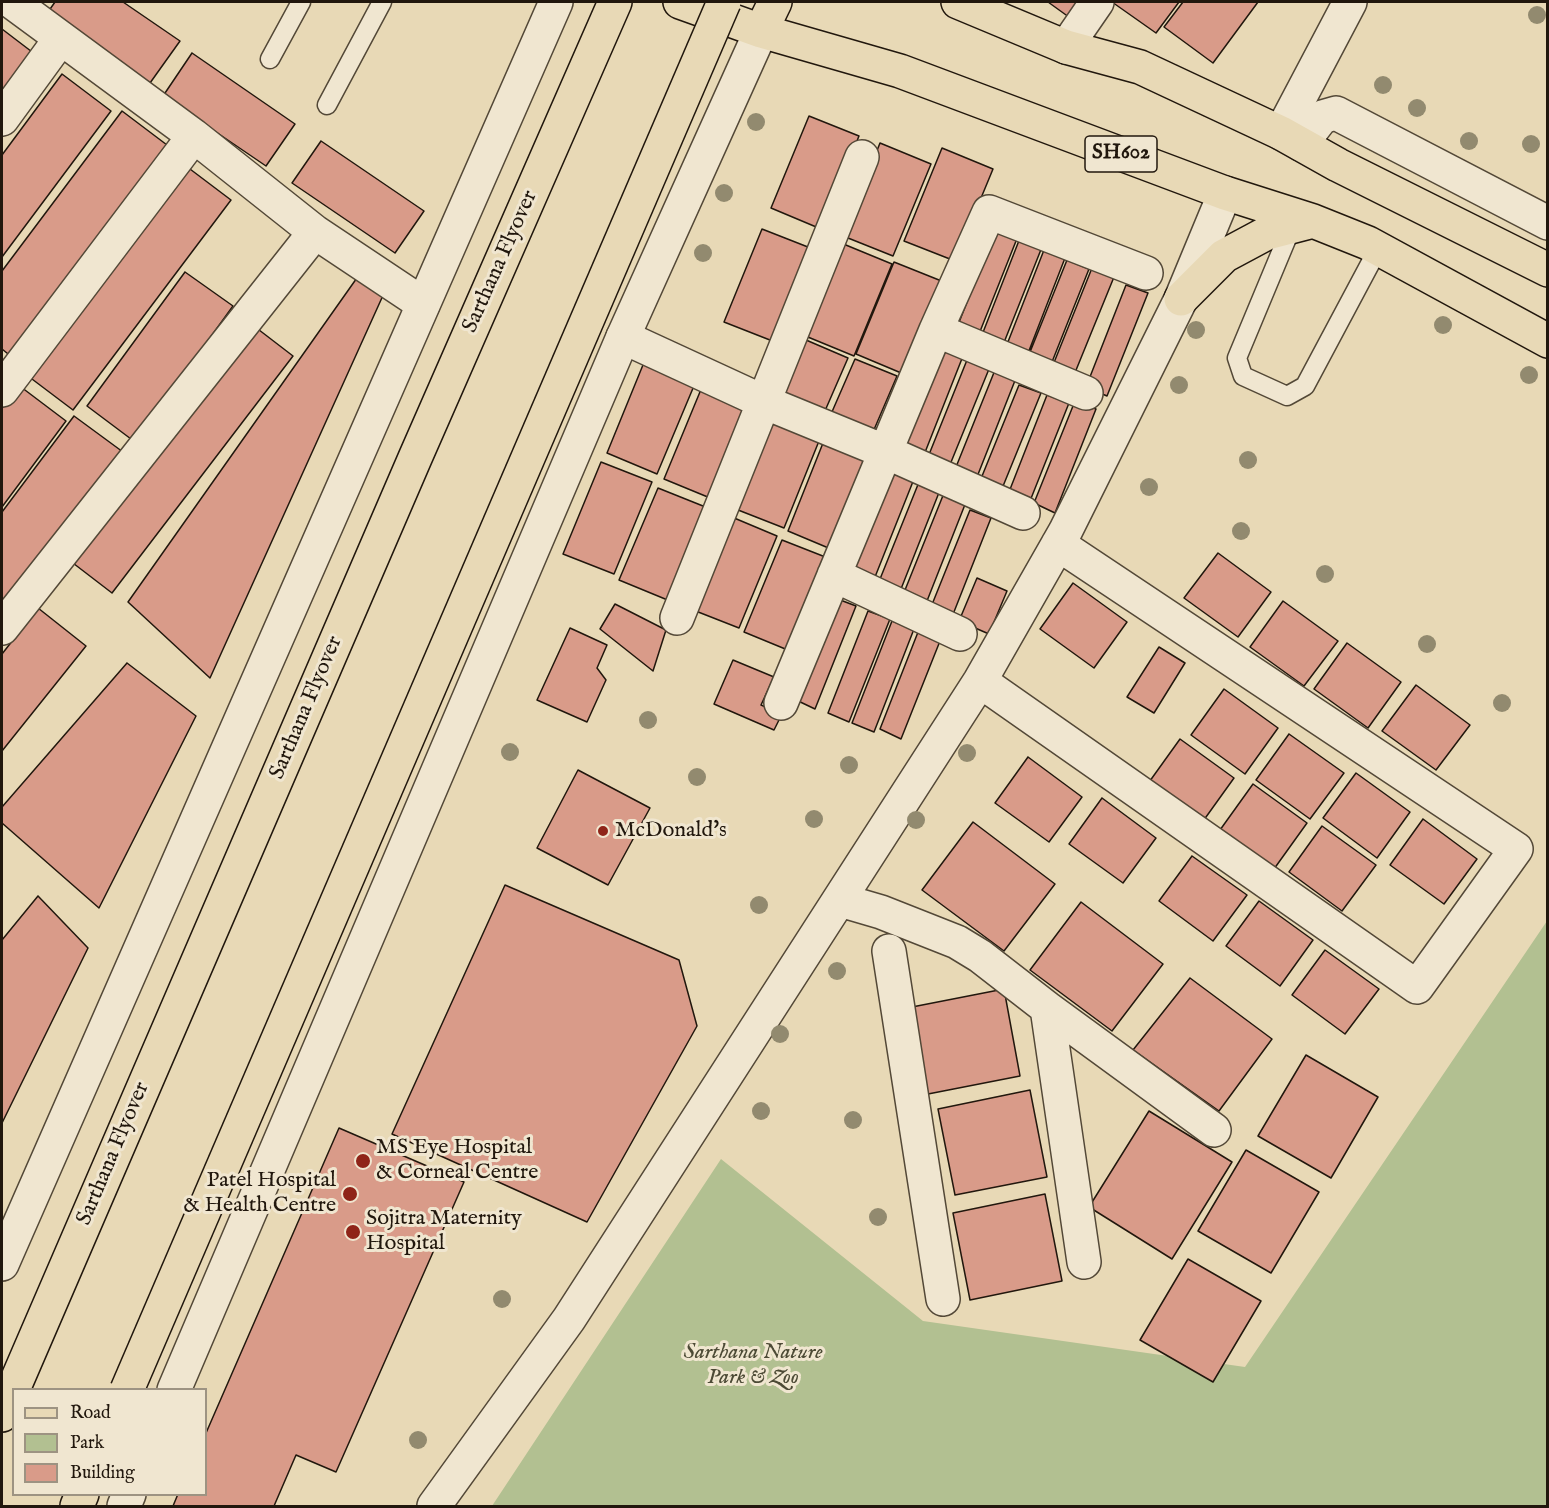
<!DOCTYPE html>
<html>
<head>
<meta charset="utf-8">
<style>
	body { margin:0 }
	#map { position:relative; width:1549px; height:1508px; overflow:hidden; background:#e8d9b6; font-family:"IM FELL English",serif }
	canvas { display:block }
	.frame { position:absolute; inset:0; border:3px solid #21170d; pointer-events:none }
	.legend { position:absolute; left:12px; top:1388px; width:195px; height:108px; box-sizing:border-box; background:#f0e6d0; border:2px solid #9d9382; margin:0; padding:8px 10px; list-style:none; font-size:18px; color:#21170d }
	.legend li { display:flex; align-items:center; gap:12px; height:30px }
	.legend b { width:30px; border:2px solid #9d9382 }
</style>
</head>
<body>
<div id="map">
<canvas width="1549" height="1508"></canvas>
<div class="frame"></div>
<ul class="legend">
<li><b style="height:8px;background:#e8d9b6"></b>Road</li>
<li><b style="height:16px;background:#b2c091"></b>Park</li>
<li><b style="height:16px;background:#d99b89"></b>Building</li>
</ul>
</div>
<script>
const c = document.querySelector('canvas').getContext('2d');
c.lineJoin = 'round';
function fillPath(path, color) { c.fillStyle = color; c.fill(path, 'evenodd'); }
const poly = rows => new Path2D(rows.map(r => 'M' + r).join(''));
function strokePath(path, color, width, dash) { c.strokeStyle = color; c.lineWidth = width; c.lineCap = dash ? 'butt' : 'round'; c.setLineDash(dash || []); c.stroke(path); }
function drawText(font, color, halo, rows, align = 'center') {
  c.font = font + ' "IM FELL English",serif'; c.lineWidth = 6; c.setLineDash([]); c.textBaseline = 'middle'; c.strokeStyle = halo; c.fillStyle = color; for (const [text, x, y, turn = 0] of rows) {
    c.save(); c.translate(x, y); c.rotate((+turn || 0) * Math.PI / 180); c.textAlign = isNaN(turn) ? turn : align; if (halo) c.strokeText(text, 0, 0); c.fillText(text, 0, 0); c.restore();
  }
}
fillPath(poly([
	[1547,921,1547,1506,492,1506,721,1159,923,1321,1245,1367]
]), '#b2c091');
const building = poly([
	[55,2,123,2,180,41,150,83,48,12,55,2],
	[1048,2,1086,2,1073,20,1048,2],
	[1112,2,1179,2,1156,33,1112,2],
	[1183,2,1258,2,1213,63,1164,27,1183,2],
	[2,29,40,58,2,109,2,29],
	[192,53,295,124,266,166,163,96,192,53],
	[62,74,111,111,2,257,2,155,62,74],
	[122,111,171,148,13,358,2,349,2,271,122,111],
	[809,116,859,136,821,229,771,208,809,116],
	[321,141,424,211,395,253,292,183,321,141],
	[880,143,931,164,893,256,843,236,880,143],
	[942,148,993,169,955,261,904,241,942,148],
	[182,163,231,200,73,410,24,373,182,163],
	[996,228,1018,236,977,339,956,330,996,228],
	[762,229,813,249,775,342,724,322,762,229],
	[1020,238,1042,247,1001,350,980,340,1020,238],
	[841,243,892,264,854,356,803,335,841,243],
	[1044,250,1065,258,1025,361,1004,352,1044,250],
	[1067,260,1089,269,1048,372,1026,362,1067,260],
	[894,262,944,282,906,375,856,354,894,262],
	[1092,268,1114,277,1072,380,1051,370,1092,268],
	[185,272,233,306,135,442,87,406,185,272],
	[359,275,385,291,210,678,128,602,359,275],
	[1126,285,1148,293,1107,396,1086,387,1126,285],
	[250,323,293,356,112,593,69,560,250,323],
	[806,340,848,358,821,420,779,402,806,340],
	[942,348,963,356,922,460,901,450,942,348],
	[855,359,897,376,870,439,828,421,855,359],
	[645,360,696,381,657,474,607,453,645,360],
	[967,360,989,369,947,472,926,462,967,360],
	[995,370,1016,378,975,482,954,472,995,370],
	[17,384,66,421,2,507,2,405,17,384],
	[1019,385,1041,393,999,496,978,486,1019,385],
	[702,387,752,407,715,500,664,479,702,387],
	[1047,395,1069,403,1028,506,1007,497,1047,395],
	[1075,401,1096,409,1055,513,1034,503,1075,401],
	[771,415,821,436,784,528,733,508,771,415],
	[74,416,123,452,2,615,2,512,74,416],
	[825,438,876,459,838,552,788,531,825,438],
	[601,462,652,482,614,574,563,554,601,462],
	[892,470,914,479,873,582,852,573,892,470],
	[919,482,940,490,899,594,878,584,919,482],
	[658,488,708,508,670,601,619,580,658,488],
	[944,493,966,502,925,606,903,595,944,493],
	[970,510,991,518,950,622,929,612,970,510],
	[727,515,777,536,739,628,688,608,727,515],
	[782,540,833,560,795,653,744,632,782,540],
	[1218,553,1271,592,1238,637,1184,598,1218,553],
	[977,578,1007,591,989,634,959,621,977,578],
	[1073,583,1127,622,1094,668,1040,629,1073,583],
	[835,598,856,606,815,709,794,699,835,598],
	[1283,601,1338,641,1304,686,1250,647,1283,601],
	[615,604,666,630,653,671,600,629,615,604],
	[38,608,86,646,2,751,2,654,38,608],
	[868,611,890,619,849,722,828,713,868,611],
	[892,621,914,629,874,732,852,723,892,621],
	[920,627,942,636,901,739,880,729,920,627],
	[570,628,607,645,597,668,606,680,587,722,537,700,570,628],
	[1347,643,1401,682,1368,728,1314,689,1347,643],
	[1159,647,1185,663,1154,713,1127,697,1159,647],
	[733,660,774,677,761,705,782,714,774,730,714,704,733,660],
	[127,663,196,716,99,908,2,823,2,807,127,663],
	[1416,685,1470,725,1436,770,1382,731,1416,685],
	[1224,689,1278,728,1245,774,1191,735,1224,689],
	[1289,734,1344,773,1310,819,1256,780,1289,734],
	[1180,739,1234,778,1201,824,1147,785,1180,739],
	[1028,757,1082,797,1049,842,995,803,1028,757],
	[578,770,650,808,608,885,537,848,578,770],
	[1356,773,1410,812,1377,858,1323,818,1356,773],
	[1253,784,1307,823,1274,869,1220,830,1253,784],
	[1102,798,1156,838,1123,883,1069,844,1102,798],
	[1423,819,1477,859,1444,904,1390,865,1423,819],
	[973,822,1055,884,1004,951,922,890,973,822],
	[1322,826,1376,865,1342,911,1289,872,1322,826],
	[1192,856,1247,895,1213,941,1159,901,1192,856],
	[505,885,679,960,697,1026,587,1222,392,1134,505,885],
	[38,896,88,948,2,1123,2,940,38,896],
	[1259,901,1313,940,1280,986,1226,946,1259,901],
	[1081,902,1163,964,1112,1031,1030,970,1081,902],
	[1325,950,1379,989,1345,1034,1292,995,1325,950],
	[1190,978,1272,1039,1219,1111,1133,1050,1190,978],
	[1004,989,1020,1076,928,1094,912,1007,1004,989],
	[1306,1055,1378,1097,1331,1178,1258,1136,1306,1055],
	[1030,1090,1047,1177,955,1195,938,1109,1030,1090],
	[1149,1111,1232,1162,1172,1259,1089,1207,1149,1111],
	[339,1128,464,1182,336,1472,296,1455,274,1506,173,1506,178,1494,206,1494,206,1433,339,1128],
	[1246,1150,1319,1192,1271,1273,1198,1231,1246,1150],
	[1045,1194,1062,1281,970,1300,953,1213,1045,1194],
	[1188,1259,1261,1301,1213,1382,1140,1340,1188,1259]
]);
fillPath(building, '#d99b89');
strokePath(building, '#21170d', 1.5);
const service = poly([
	[270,59,301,2],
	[327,105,382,2],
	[1292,226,1237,358,1243,376,1287,396,1305,386,1378,249]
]);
const minor = poly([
	[12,2,194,136,315,232,423,304],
	[1066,47,1097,2],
	[2,119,61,38],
	[1281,133,1350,2],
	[936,330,1086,393],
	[623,337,764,402,886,452,1023,513],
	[2,390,194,136],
	[834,575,960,634],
	[677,618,862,157],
	[2,628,315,232],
	[980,681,1417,987,1516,849,1058,544],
	[781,703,936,330,989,212,1146,273],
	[840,900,881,912,957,942,980,956,1047,1008,1214,1130],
	[889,951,943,1299],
	[1047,1008,1084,1262],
	[434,1506,569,1319,980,681,1065,532,1181,299,1225,193]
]);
const tertiary = poly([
	[1301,144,1322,117,1336,113,1548,223],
	[2,1264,556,2],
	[174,1390,623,337,761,31],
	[124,1506,129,1494]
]);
const primary = poly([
	[680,2,761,31,900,71,1225,193,1313,221,1368,243,1548,341],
	[958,2,1066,47,1140,67,1281,133,1338,165,1548,270],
	[761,31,775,2],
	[1181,299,1224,256,1267,233,1313,221],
	[2,1415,415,458,615,2],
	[77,1506,82,1494]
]);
strokePath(service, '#534837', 21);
strokePath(minor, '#534837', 36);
strokePath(tertiary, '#534837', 36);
strokePath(primary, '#21170d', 36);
strokePath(service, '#f0e6d0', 18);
strokePath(minor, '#f0e6d0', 33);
strokePath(tertiary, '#f0e6d0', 33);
strokePath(primary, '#e8d9b6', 33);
const primaryBridge = poly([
	[127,1390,724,2]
]);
strokePath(primaryBridge, '#21170d', 36, []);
strokePath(primaryBridge, '#e8d9b6', 33);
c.fillStyle = '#928a6f';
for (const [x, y] of [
	[1537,15],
	[1383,85],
	[1417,108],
	[756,122],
	[1469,141],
	[1531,144],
	[724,193],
	[703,253],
	[1443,325],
	[1196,330],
	[1529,375],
	[1179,385],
	[1248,460],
	[1149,487],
	[1241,531],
	[1325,574],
	[1427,644],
	[1502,703],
	[648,720],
	[510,752],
	[967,753],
	[849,765],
	[697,777],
	[814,819],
	[916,820],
	[759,905],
	[837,971],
	[780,1034],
	[761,1111],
	[853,1120],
	[878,1217],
	[502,1299],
	[418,1440]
]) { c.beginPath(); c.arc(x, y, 9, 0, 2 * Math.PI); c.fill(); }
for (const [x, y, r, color] of [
	[603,831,6,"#8f2418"],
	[363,1161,8,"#8f2418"],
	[350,1194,8,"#8f2418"],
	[353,1232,8,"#8f2418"]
]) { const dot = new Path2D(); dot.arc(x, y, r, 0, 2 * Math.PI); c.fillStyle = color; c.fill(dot); strokePath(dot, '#f0e6d0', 2); }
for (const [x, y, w] of [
	[1121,154,72]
]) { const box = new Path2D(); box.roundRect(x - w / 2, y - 18, w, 36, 4.5); c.fillStyle = '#f0e6d0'; c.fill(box); strokePath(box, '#21170d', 1.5); }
drawText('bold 21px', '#21170d', null, [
	["SH602",1121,154]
]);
drawText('22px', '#21170d', '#f0e6d0', [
	["Sarthana Flyover",501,262,-66],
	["Sarthana Flyover",307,708,-67],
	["Sarthana Flyover",114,1154,-67]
]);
drawText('22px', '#21170d', '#f0e6d0', [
	["McDonald's",615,831],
	["MS Eye Hospital",376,1148],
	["& Corneal Centre",376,1173],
	["Patel Hospital",336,1181,"right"],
	["& Health Centre",336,1206,"right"],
	["Sojitra Maternity",366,1219],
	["Hospital",366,1244]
], 'left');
drawText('italic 22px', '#4c4a35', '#f0e6d0', [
	["Sarthana Nature",753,1353],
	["Park & Zoo",753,1378]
]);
</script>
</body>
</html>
